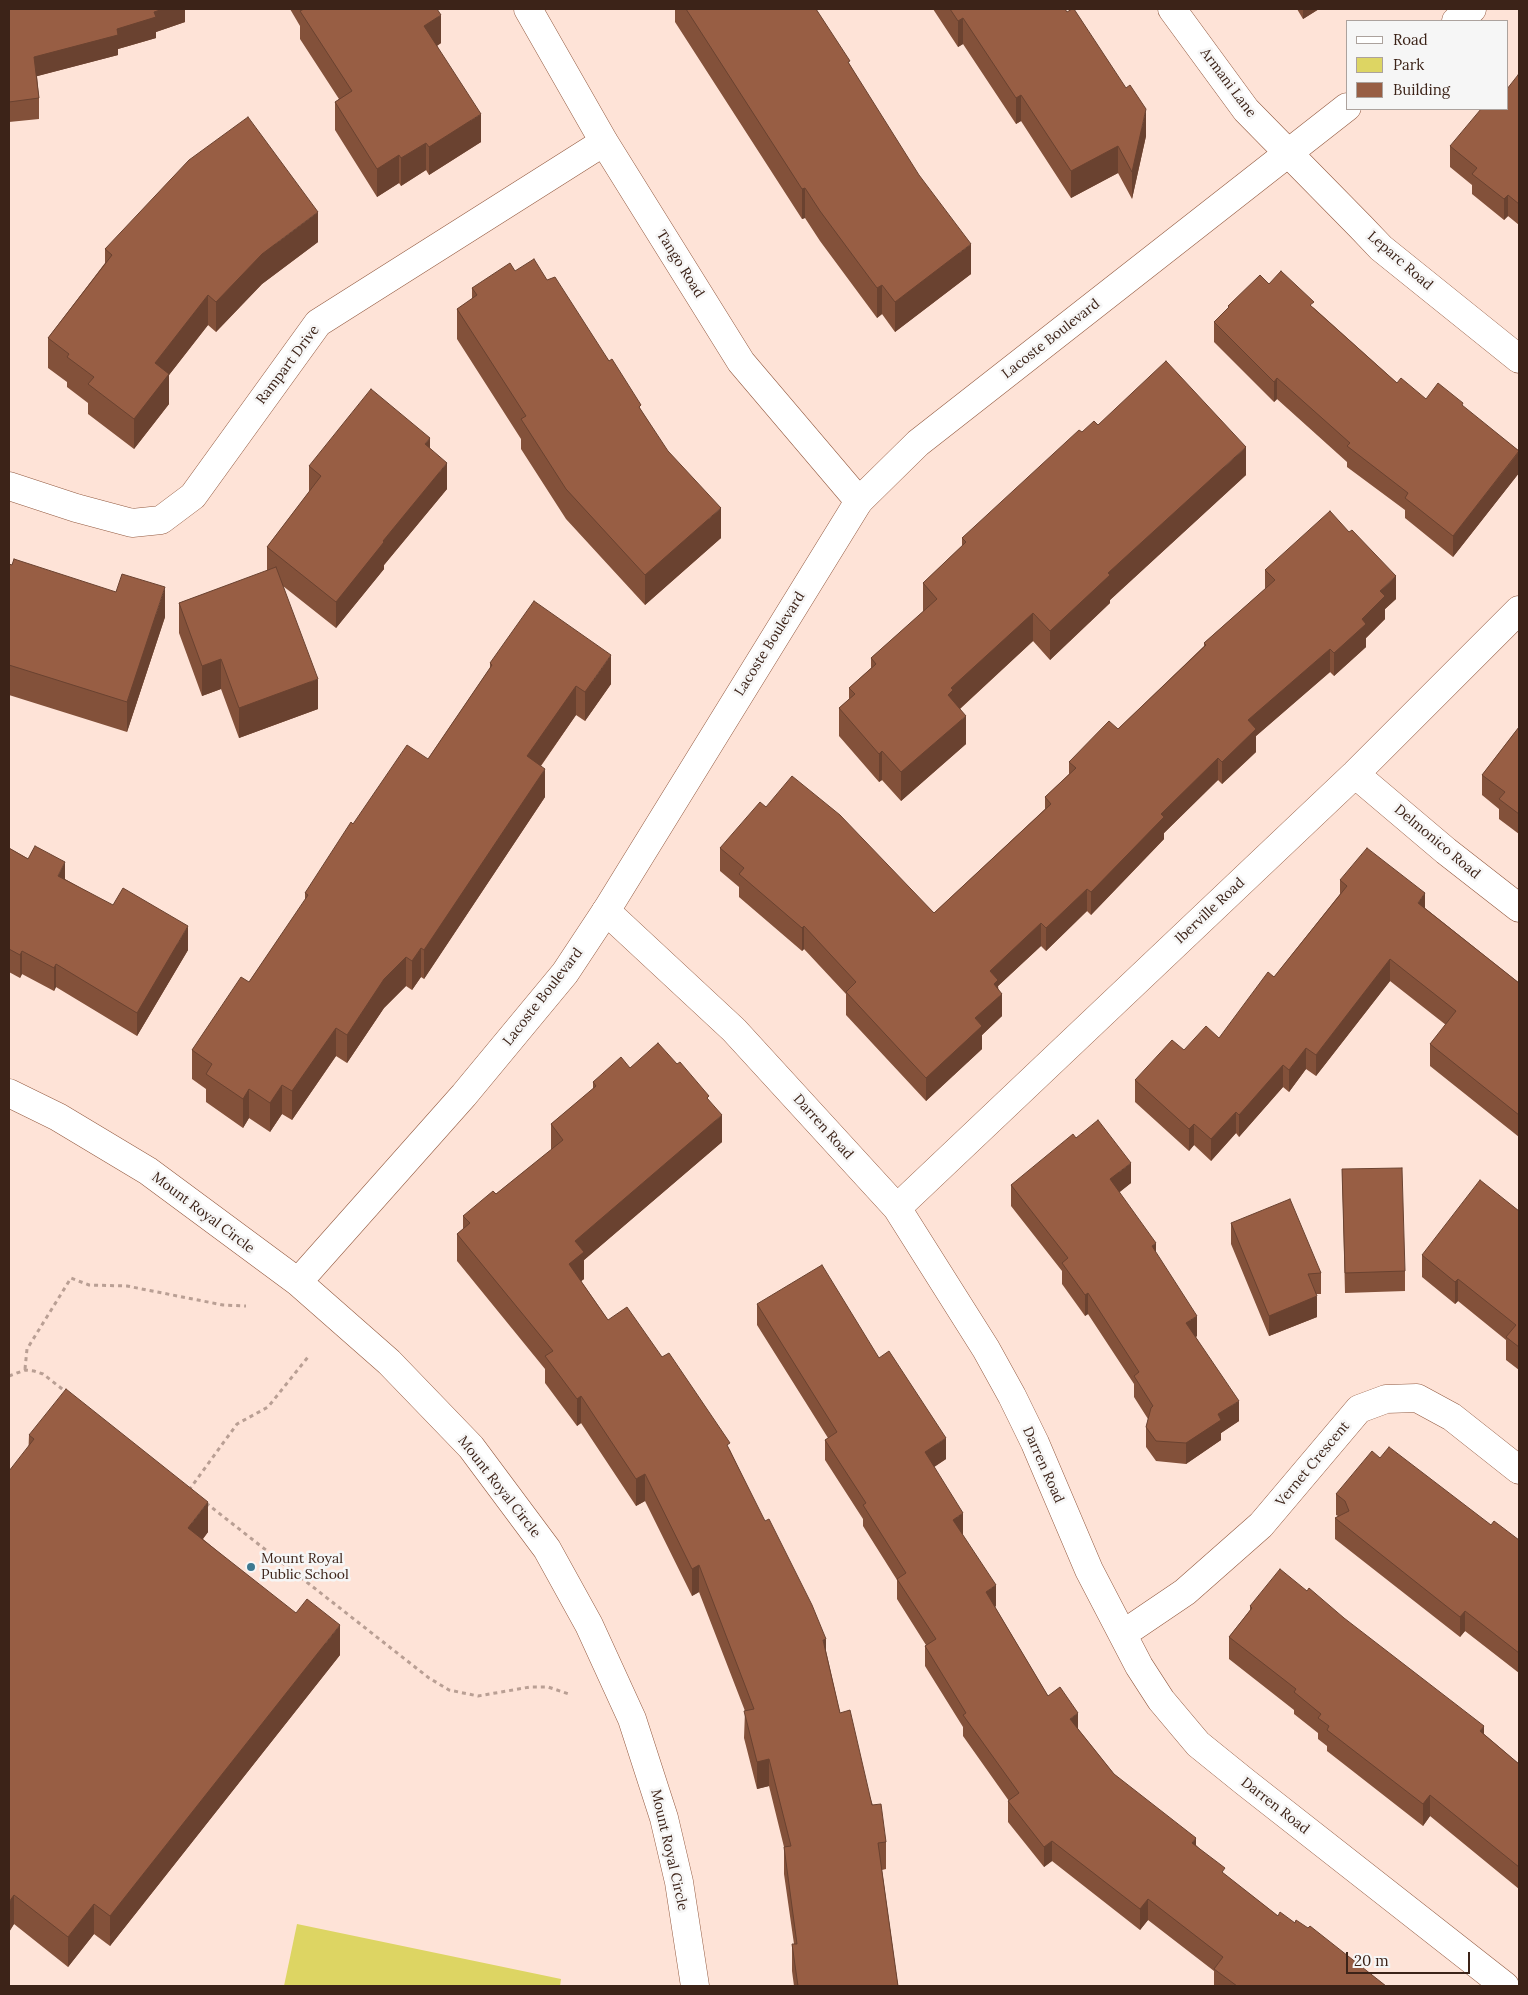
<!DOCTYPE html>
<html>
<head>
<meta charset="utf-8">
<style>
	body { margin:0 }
	#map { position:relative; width:1528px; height:1995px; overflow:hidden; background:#fee3d7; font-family:Lora,serif }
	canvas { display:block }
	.frame { position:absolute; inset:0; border:10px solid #3c2318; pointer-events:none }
	.legend { position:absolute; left:1346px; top:20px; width:162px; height:90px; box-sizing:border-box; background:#f6f6f6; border:1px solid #aca29d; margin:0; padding:6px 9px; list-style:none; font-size:15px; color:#3c2318 }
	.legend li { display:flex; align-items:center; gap:10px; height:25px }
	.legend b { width:25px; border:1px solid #aca29d }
	.scale { position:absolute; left:1346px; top:1952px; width:124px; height:22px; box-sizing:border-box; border:2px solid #3c2318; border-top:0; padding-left:6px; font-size:15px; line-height:18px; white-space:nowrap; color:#3c2318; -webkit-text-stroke:4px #f6f6f6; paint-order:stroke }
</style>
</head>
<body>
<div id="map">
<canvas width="1528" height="1995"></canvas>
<div class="frame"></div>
<ul class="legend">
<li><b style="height:6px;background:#fff"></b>Road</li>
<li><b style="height:14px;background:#ddd563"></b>Park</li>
<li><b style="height:14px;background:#985e44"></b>Building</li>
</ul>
<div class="scale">20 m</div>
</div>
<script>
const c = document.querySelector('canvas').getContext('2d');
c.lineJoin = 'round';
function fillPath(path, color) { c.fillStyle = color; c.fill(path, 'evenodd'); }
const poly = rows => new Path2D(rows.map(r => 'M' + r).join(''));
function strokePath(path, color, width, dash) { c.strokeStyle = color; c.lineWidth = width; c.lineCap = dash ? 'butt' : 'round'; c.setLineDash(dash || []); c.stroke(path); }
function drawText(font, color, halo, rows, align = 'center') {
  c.font = font + ' Lora,serif'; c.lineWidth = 5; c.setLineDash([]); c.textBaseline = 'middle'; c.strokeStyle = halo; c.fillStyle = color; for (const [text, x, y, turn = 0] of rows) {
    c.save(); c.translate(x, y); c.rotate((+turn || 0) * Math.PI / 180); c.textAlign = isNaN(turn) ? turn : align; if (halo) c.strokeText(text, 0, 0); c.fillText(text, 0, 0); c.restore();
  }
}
fillPath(poly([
	[297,1924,561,1979,560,1986,284,1986]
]), '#ddd563');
const street = poly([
	[528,9,604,142,741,362,859,501],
	[1172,9,1246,110,1361,227,1381,248,1519,359],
	[9,486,76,508,132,523,161,520,193,496,318,323,604,142],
	[1355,774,1446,851,1519,908],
	[606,911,734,1030,897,1208,986,1349,1012,1396,1035,1443,1089,1570,1139,1666,1161,1700,1198,1744,1245,1782,1505,1986],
	[897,1208,1355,774,1519,610],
	[1123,1634,1185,1592,1261,1525,1359,1409,1386,1399,1417,1398,1452,1417,1519,1470]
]);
const secondary = poly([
	[1456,21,1472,9],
	[9,1093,58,1117,148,1171,298,1282,389,1362,471,1447,547,1549,589,1625,632,1719,664,1818,679,1882,695,1986],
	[298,1282,464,1095,565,973,606,911,859,501,918,443,1347,107]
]);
strokePath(street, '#935a40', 29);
strokePath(secondary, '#935a40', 29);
strokePath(poly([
	[25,1369,27,1349,71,1278,89,1285,127,1286,223,1305,246,1306],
	[9,1376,25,1370,34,1371,43,1374,66,1392],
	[189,1490,237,1424,268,1407,308,1357],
	[206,1503,429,1678,449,1690,478,1696,530,1687,548,1687,569,1694]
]), '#b99f94', 3, [4, 4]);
strokePath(street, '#fff', 28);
strokePath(secondary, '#fff', 28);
fillPath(poly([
	[9,9,185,9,185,22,156,32,156,38,118,49,118,55,37,76,39,98,39,119,9,122],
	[290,9,437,9,441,43,437,46,481,142,429,175,426,170,401,186,399,183,377,197,335,130,335,102,339,99,300,39,300,26],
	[675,9,816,9,850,65,971,274,895,332,882,314,877,318,820,241,805,218,802,219,675,22],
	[933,9,1065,9,1146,136,1132,199,1118,173,1071,198,1021,121,1016,124,963,44,958,47],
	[1297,9,1319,9,1303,19],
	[1519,76,1519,225,1508,216,1504,220,1472,194,1472,185,1450,167,1450,146,1507,109],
	[318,242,262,284,216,332,208,325,169,375,169,404,134,449,88,414,88,403,67,387,67,382,48,368,48,338,105,263,105,249],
	[515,271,547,280,609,361,641,410,721,538,645,605,566,519,521,449,521,439,457,339,457,309,472,299,472,288],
	[1269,284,1314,308,1397,383,1426,399,1463,407,1519,451,1519,473,1453,557,1405,518,1405,510,1347,467,1347,462,1277,399,1274,402,1214,342,1214,322,1228,308,1228,306],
	[1098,425,1246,475,1110,600,1110,603,1050,660,1033,641,960,709,966,744,901,801,882,780,879,782,839,736,839,708,849,699,849,688,871,668,871,658,923,612,923,583,962,546,962,538,1082,432],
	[430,449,447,489,384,565,384,569,336,628,283,586,318,709,239,738,221,689,202,696,179,633,179,603,267,571,267,547,309,492,309,466],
	[9,564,165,617,127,732,9,695],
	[1265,570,1396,599,1385,609,1385,619,1366,638,1366,647,1334,676,1330,672,1256,736,1256,752,1222,784,1218,780,1164,833,1164,839,1091,915,1087,911,1046,951,1041,946,998,986,1002,1016,982,1035,982,1049,926,1101,846,1015,846,994,804,949,802,951,739,897,739,887,720,871,720,848,766,807,934,913,1045,809,1045,797,1069,774,1069,762,1118,729,1204,646,1204,643,1265,589],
	[490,663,611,684,585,721,576,715,541,766,545,797,424,979,421,977,412,990,406,986,384,1008,347,1063,336,1056,292,1120,282,1114,270,1132,249,1118,243,1128,206,1102,206,1089,192,1079,192,1050,249,982,305,901,305,893,353,824,428,759,490,668],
	[1519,727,1519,834,1499,819,1499,809,1482,795,1482,775],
	[9,848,65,879,188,950,137,1036,56,987,54,991,22,974,20,978,9,972],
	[1340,880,1425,908,1519,983,1519,1137,1430,1066,1430,1044,1446,1025,1390,981,1316,1076,1306,1069,1289,1092,1283,1087,1239,1137,1236,1133,1211,1161,1194,1145,1189,1151,1135,1102,1135,1080,1184,1050,1219,1038,1274,977,1340,894],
	[630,1068,709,1101,722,1142,584,1260,584,1279,581,1281,608,1320,662,1357,730,1450,826,1651,840,1713,886,1842,886,1869,882,1870,898,1986,794,1986,792,1971,792,1944,794,1944,784,1874,784,1847,769,1786,757,1789,744,1738,745,1711,699,1592,692,1596,645,1501,636,1506,581,1423,577,1426,545,1383,545,1369,457,1261,457,1234,463,1229,463,1216,496,1194,551,1150,551,1124,593,1089,593,1082],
	[1076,1138,1131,1183,1119,1192,1156,1254,1197,1336,1196,1337,1239,1421,1221,1433,1221,1440,1186,1464,1156,1461,1146,1447,1146,1427,1148,1419,1134,1397,1134,1384,1088,1314,1085,1316,1062,1284,1062,1271,1011,1206,1011,1185],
	[1342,1169,1405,1271,1405,1291,1345,1293],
	[1519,1211,1519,1370,1506,1360,1506,1340,1458,1301,1455,1304,1422,1277,1422,1255],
	[1231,1223,1321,1273,1321,1294,1316,1294,1317,1317,1269,1336,1231,1244],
	[757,1304,879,1358,946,1459,934,1467,963,1534,962,1534,996,1606,995,1607,1048,1696,1078,1729,1114,1774,1196,1845,1225,1875,1278,1916,1295,1923,1386,1986,1214,1986,1214,1971,1148,1920,1140,1930,1052,1861,1044,1867,1008,1822,1008,1801,1009,1801,963,1736,963,1727,925,1666,925,1646,926,1645,897,1599,897,1580,863,1526,863,1519,825,1460,825,1440,828,1438,757,1325],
	[29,1435,208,1532,203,1539,340,1655,110,1946,94,1934,68,1967,14,1924,9,1932],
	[1380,1458,1491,1525,1519,1540,1519,1673,1465,1631,1460,1637,1335,1539,1335,1518,1338,1516,1336,1515,1336,1494],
	[1250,1606,1484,1734,1519,1764,1519,1889,1430,1816,1423,1826,1327,1751,1327,1746,1318,1739,1318,1733,1294,1714,1294,1710,1229,1659,1229,1637,1250,1610]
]), '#83513a');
fillPath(poly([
	[163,9,185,9,185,22,156,32,156,38,118,49,118,55,34,77,34,57,117,29,154,12],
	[1303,9,1319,9,1303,19],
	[441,15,441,43,424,54,424,26],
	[963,18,963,44,958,47,958,21],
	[1021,95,1021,121,1016,124,1016,98],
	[1146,109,1146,136,1132,199,1132,172],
	[481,114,481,142,429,175,429,147],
	[426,143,426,170,401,186,401,158],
	[1118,146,1118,173,1071,198,1071,171],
	[399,155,399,183,377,197,377,169],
	[805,188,805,218,802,219,802,189],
	[1508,195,1508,216,1504,220,1504,199],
	[318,212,318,242,262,284,216,332,216,302,262,254],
	[971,244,971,274,895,332,895,302],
	[882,285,882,314,877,318,877,288],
	[208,295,208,325,169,375,169,404,134,449,134,419,155,363],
	[1277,378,1277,399,1274,402,1274,382],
	[430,438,430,464,425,444],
	[1246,447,1246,475,1110,600,1110,603,1050,660,1050,631,1108,573],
	[1519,452,1519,473,1453,557,1453,536],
	[447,463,447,489,384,565,384,569,336,628,336,602,383,541],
	[721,508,721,538,645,605,645,575],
	[1396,576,1396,599,1385,609,1385,619,1366,638,1366,647,1334,676,1334,653,1362,619,1380,591],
	[165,587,165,617,127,732,127,702],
	[1033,613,1033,641,953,715,948,695,951,688],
	[1330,649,1330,672,1256,736,1256,752,1222,784,1222,762,1248,720],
	[611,655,611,684,585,721,585,692],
	[221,659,221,689,202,696,202,666],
	[318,679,318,709,239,738,239,708],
	[576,686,576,715,527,785,527,756],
	[966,716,966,744,901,801,901,772],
	[882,751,882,780,879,782,879,754],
	[1218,758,1218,780,1164,833,1164,839,1091,915,1091,892,1161,814],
	[545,769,545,797,424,979,424,950],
	[65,862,65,886,58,876],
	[1087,889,1087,911,1046,951,1046,928],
	[1425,893,1425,915,1418,903],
	[1041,923,1041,946,998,986,998,997,1002,994,1002,1016,982,1035,982,1049,926,1101,926,1078,975,1018,990,971],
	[188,926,188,950,137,1036,137,1013],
	[804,926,804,949,802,951,802,928],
	[421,948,421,977,412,990,412,961],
	[22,951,22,974,20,978,20,955],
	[406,957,406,986,384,1008,347,1063,347,1035,384,979],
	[1390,959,1390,981,1316,1076,1316,1055],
	[56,964,56,987,54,991,54,968],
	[336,1028,336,1056,292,1120,292,1091],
	[1306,1048,1306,1069,1289,1092,1289,1070],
	[1283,1065,1283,1087,1239,1137,1239,1115],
	[282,1085,282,1114,270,1132,270,1103],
	[249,1089,249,1118,243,1128,243,1099],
	[1236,1112,1236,1133,1211,1161,1211,1139],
	[722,1115,722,1142,584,1260,584,1279,569,1291,569,1264,575,1241],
	[1194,1124,1194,1145,1189,1151,1189,1129],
	[1131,1163,1131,1183,1110,1200,1110,1179],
	[1156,1243,1156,1263,1152,1246],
	[1458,1279,1458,1301,1455,1304,1455,1282],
	[1088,1293,1088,1314,1085,1316,1085,1295],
	[1317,1296,1317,1317,1269,1336,1269,1316],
	[1197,1316,1197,1336,1186,1343,1186,1323],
	[581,1396,581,1423,577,1426,577,1399],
	[1239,1401,1239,1421,1221,1433,1221,1440,1186,1464,1186,1443,1218,1414],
	[946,1438,946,1459,925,1473,925,1452],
	[645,1474,645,1501,636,1506,636,1479],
	[208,1502,208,1532,188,1558,188,1528],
	[963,1513,963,1534,953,1540,953,1520],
	[699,1565,699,1592,692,1596,692,1569],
	[996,1585,996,1606,986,1612,986,1592],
	[1465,1611,1465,1631,1460,1637,1460,1617],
	[340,1625,340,1655,110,1946,110,1916],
	[826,1639,826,1666,823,1640],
	[1078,1713,1078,1733,1070,1719],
	[1484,1726,1484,1747,1480,1731],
	[769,1759,769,1786,757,1789,757,1762],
	[1430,1795,1430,1816,1423,1826,1423,1804],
	[1196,1838,1196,1859,1192,1843],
	[1052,1841,1052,1861,1044,1867,1044,1847],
	[14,1895,14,1924,9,1932,9,1902],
	[1148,1899,1148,1920,1140,1930,1140,1909],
	[94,1904,94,1934,68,1967,68,1937]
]), '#6a4230');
const building = poly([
	[9,9,163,9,154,12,156,17,117,29,118,35,34,57,39,98,9,102,9,9],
	[304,9,437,9,441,15,424,26,481,114,429,147,426,143,401,158,399,155,377,169,335,102,352,91,300,11,304,9],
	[686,9,816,9,850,61,848,62,919,175,971,244,895,302,882,285,877,288,820,211,805,188,802,189,686,9],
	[950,9,1065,9,1067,12,1072,9,1074,9,1126,88,1130,85,1146,109,1132,172,1118,146,1071,171,1021,95,1016,98,963,18,958,21,950,9],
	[1518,75,1519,76,1519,204,1508,195,1504,199,1472,174,1477,168,1450,146,1481,109,1507,109,1507,89,1518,75],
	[248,117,318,212,262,254,216,302,208,295,155,363,169,374,134,419,88,384,94,377,67,357,69,354,48,338,112,255,105,249,189,160,248,117],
	[534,259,547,280,555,277,609,361,612,359,641,405,639,407,668,451,721,508,645,575,566,489,521,419,526,416,457,309,477,295,472,288,510,263,515,271,534,259],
	[1281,271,1314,302,1310,305,1397,383,1401,378,1426,399,1438,383,1463,403,1462,405,1519,451,1453,536,1405,498,1408,493,1347,446,1350,443,1277,378,1274,382,1214,322,1229,307,1228,306,1260,275,1269,284,1281,271],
	[1166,361,1246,447,1108,573,1110,575,1050,631,1033,613,951,688,953,690,948,695,966,716,901,772,882,751,879,754,839,708,855,694,849,688,876,664,871,658,937,599,923,583,966,542,962,538,1079,430,1082,432,1094,421,1098,425,1166,361],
	[371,389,430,438,425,444,447,463,383,541,384,542,336,602,267,547,321,476,309,466,371,389],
	[1330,511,1349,532,1352,530,1396,576,1380,591,1385,596,1362,619,1366,624,1334,653,1330,649,1248,720,1256,729,1222,762,1218,758,1161,814,1164,817,1091,892,1087,889,1046,928,1041,923,990,971,998,980,994,984,1002,994,975,1018,982,1026,926,1078,846,992,856,982,804,926,802,928,739,874,744,868,720,848,760,802,766,807,792,776,840,815,934,913,1051,804,1045,797,1076,768,1069,762,1109,721,1118,729,1206,645,1204,643,1275,580,1265,570,1330,511],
	[14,559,116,592,122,574,165,587,127,702,9,665,9,564,12,565,14,559],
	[276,567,318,679,239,708,221,659,202,666,179,603,276,567],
	[534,601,611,655,585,692,576,686,527,756,545,769,424,950,421,948,412,961,406,957,384,979,347,1035,336,1028,292,1091,282,1085,270,1103,249,1089,243,1099,206,1074,212,1064,192,1050,241,977,249,982,308,895,305,893,351,822,353,824,407,745,428,759,492,665,490,663,534,601],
	[1519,727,1519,814,1499,799,1505,792,1482,775,1519,727],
	[35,846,65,862,58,876,113,905,123,888,188,926,137,1013,56,964,54,968,22,951,20,955,9,949,9,848,28,859,35,846],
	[1367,848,1425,893,1418,903,1519,983,1519,1115,1430,1044,1456,1011,1390,959,1316,1055,1306,1048,1289,1070,1283,1065,1239,1115,1236,1112,1211,1139,1194,1124,1189,1129,1135,1080,1172,1040,1184,1050,1206,1026,1219,1038,1268,972,1274,977,1347,886,1340,880,1367,848],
	[658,1043,677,1064,680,1062,709,1096,707,1098,722,1115,575,1241,584,1252,569,1264,608,1320,627,1307,662,1357,669,1353,730,1443,727,1445,765,1521,769,1519,812,1605,826,1639,823,1640,840,1713,850,1710,872,1805,881,1804,886,1842,878,1843,898,1986,798,1986,792,1944,797,1944,784,1847,791,1846,769,1759,757,1762,744,1711,754,1709,699,1565,692,1569,645,1474,636,1479,581,1396,577,1399,545,1356,553,1351,457,1234,470,1223,463,1216,493,1191,496,1194,563,1140,551,1124,596,1086,593,1082,621,1057,630,1068,658,1043],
	[1098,1120,1131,1163,1110,1179,1156,1243,1152,1246,1197,1316,1186,1323,1239,1401,1218,1414,1221,1420,1186,1443,1156,1441,1146,1427,1151,1408,1153,1406,1134,1376,1139,1372,1088,1293,1085,1295,1062,1263,1068,1258,1011,1185,1073,1134,1076,1138,1098,1120],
	[1402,1168,1405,1271,1345,1273,1342,1169,1402,1168],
	[1480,1180,1519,1211,1519,1347,1506,1337,1516,1325,1458,1279,1455,1282,1422,1255,1480,1180],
	[1290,1199,1321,1273,1308,1274,1317,1296,1269,1316,1231,1223,1290,1199],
	[822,1265,879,1358,889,1351,946,1438,925,1452,963,1513,953,1520,996,1585,986,1592,1048,1696,1060,1687,1078,1713,1070,1719,1114,1774,1196,1838,1192,1843,1225,1868,1222,1872,1278,1916,1280,1912,1295,1923,1296,1920,1308,1928,1310,1926,1386,1986,1237,1986,1214,1969,1223,1957,1148,1899,1140,1909,1052,1841,1044,1847,1008,1801,1019,1793,963,1715,966,1713,925,1646,936,1639,897,1579,906,1573,863,1505,866,1503,825,1440,837,1432,757,1304,822,1265],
	[66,1389,208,1502,188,1528,296,1613,307,1599,340,1625,110,1916,94,1904,68,1937,14,1895,9,1902,9,1471,34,1439,29,1435,66,1389],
	[1389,1447,1491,1525,1494,1521,1519,1540,1519,1653,1465,1611,1460,1617,1335,1518,1349,1511,1345,1501,1336,1494,1372,1451,1380,1458,1389,1447],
	[1280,1569,1307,1591,1309,1588,1344,1618,1484,1726,1480,1731,1519,1764,1519,1867,1430,1795,1423,1804,1327,1730,1329,1726,1318,1718,1321,1714,1294,1692,1296,1689,1229,1637,1252,1608,1250,1606,1280,1569]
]);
fillPath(building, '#985e44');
strokePath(building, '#6a4230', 1);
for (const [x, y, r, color] of [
	[251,1567,5,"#3d7990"]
]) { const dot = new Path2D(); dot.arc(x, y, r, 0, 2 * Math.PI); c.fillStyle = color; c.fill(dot); strokePath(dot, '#f6f6f6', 2); }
drawText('14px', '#3c2318', '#f6f6f6', [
	["Armani Lane",1228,83,53],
	["Leparc Road",1400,261,41],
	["Tango Road",680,264,58],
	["Lacoste Boulevard",1051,339,-38],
	["Rampart Drive",288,365,-53],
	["Lacoste Boulevard",770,644,-58],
	["Delmonico Road",1437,842,40],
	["Iberville Road",1210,911,-43],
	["Lacoste Boulevard",543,997,-52],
	["Darren Road",823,1127,48],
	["Mount Royal Circle",203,1213,37],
	["Vernet Crescent",1313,1464,-50],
	["Darren Road",1043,1465,66],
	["Mount Royal Circle",499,1487,52],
	["Darren Road",1275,1806,38],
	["Mount Royal Circle",669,1850,77]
]);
drawText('14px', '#3c2318', '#f6f6f6', [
	["Mount Royal",261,1559],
	["Public School",261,1575]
], 'left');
</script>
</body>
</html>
